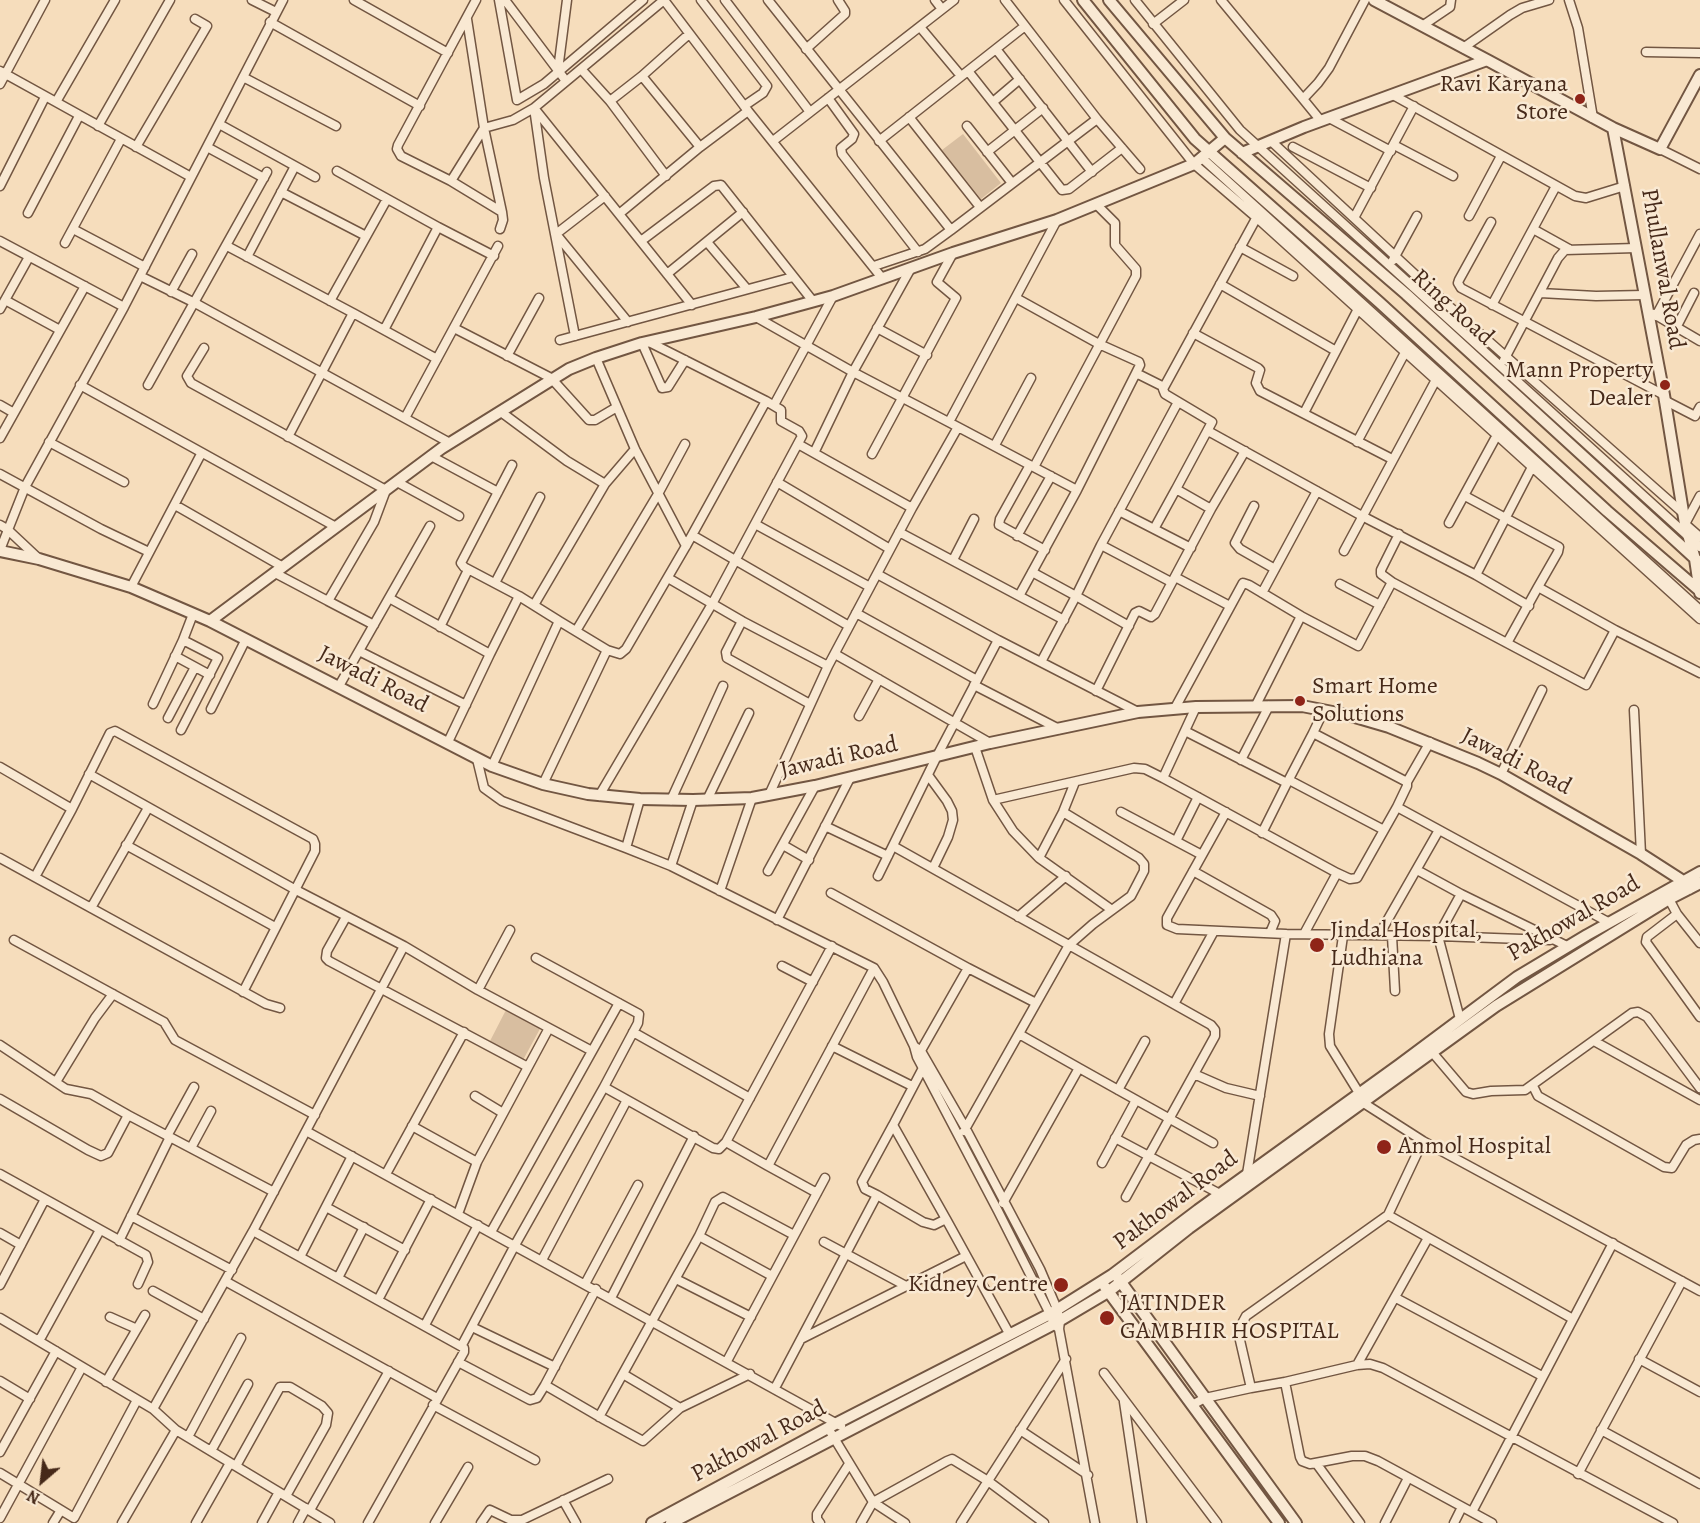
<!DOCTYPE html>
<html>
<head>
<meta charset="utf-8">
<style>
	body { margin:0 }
	#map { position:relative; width:1700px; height:1523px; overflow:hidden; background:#f6ddbc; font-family:Alegreya,serif }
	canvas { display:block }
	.north { position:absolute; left:12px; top:1451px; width:60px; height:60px; -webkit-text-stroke:4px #f9e9d3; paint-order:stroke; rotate:208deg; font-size:16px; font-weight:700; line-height:24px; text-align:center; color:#462919 }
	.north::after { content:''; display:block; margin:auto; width:21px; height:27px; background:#462919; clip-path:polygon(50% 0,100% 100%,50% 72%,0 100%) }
</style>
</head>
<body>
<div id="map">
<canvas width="1700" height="1523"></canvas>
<div class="north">N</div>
</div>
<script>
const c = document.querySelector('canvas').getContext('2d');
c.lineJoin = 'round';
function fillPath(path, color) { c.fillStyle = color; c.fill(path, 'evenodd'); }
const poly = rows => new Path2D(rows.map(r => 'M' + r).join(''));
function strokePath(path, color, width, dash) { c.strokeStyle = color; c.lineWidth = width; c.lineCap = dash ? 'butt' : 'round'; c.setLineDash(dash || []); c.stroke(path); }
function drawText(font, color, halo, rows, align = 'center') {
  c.font = font + ' Alegreya,serif'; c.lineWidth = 5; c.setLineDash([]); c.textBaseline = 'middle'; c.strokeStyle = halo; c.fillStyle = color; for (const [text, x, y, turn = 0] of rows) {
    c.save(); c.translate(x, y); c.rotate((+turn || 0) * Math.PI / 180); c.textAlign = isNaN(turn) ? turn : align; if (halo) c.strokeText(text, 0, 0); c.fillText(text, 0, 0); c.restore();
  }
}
fillPath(poly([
	[963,134,1001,183,981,199,942,150],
	[507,1008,541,1027,523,1060,490,1041]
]), '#d8bea0');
const minor = poly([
	[252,0,276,12],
	[354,0,448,53],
	[476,0,398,145,397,149,401,156,451,181,502,212,503,220,500,229],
	[499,0,517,100,544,84,643,0],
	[505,0,566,81],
	[664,0,748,111,882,278],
	[701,0,767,86,763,93,744,106],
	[725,0,810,112],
	[768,0,951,230,1097,119],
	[935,0,942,9],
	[1005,0,1097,119,1140,169],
	[1064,0,1194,164,1257,218,1700,619],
	[1135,0,1240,130,1700,547],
	[1221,0,1303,99],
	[1569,0,1578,28,1593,118],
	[467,19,484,128,502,212],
	[270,22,420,106],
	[1153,24,1184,0],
	[1422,26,1450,7,1451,0],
	[920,27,961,76],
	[689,34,642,76,700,147],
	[1463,48,1510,15,1522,8,1549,0],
	[806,49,845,14,845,11,838,0],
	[996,49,1092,172],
	[1646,52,1700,53],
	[581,69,610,101,666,176],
	[558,70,567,0],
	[0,71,56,102,115,0],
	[968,71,1062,190,1069,189,1122,148],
	[243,77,336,126],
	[0,84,45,0],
	[1393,95,1575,196,1586,198,1625,186],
	[828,98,854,134,852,139,841,148,842,154,918,252],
	[610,101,642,76],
	[56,102,191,177],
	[993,102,1020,79],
	[534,108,692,305],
	[534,108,544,178,575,336],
	[909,117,980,207],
	[1329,118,1391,151],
	[1321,121,1303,99,1318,83,1329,68,1365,0],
	[219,124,315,177],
	[98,126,170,0],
	[967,126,1012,183],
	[773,141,954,0],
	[879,141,1025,26],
	[1271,141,1450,307,1683,513],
	[1394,145,1453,176],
	[136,147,207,26,195,19],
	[207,147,264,178],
	[1293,147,1371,188],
	[1660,149,1700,169],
	[987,152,1043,108],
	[1202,158,1700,610],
	[337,171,438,227],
	[451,181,484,128,513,120,534,108,664,0],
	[0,186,45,97],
	[281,192,366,236],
	[605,196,556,234,628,322],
	[28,213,79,116],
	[619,214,700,147,748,111],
	[1469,216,1501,156],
	[1354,218,1414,106],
	[1491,222,1459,280,1458,283,1461,288,1664,395],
	[73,229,145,267],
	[1533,229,1569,249],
	[0,241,124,307],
	[641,241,714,186,721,185,812,300],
	[707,242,747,289],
	[65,243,121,139],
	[227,246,353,313,288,437],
	[1240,247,1293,276],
	[247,257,295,166],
	[1393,260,1417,216],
	[874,266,925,249,951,230],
	[667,274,743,212],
	[140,276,195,303,450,443],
	[1220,284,1336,351],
	[171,292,192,254],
	[1540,293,1596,296,1644,295],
	[1016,298,1099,344,1139,362,1140,365,1136,373],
	[5,300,60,330],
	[330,301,387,199],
	[1492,305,1556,186],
	[0,309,29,257],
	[353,313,437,359],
	[1654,314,1700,341],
	[1656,316,1700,234],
	[756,317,853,372,958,427,912,508,828,666,769,795],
	[454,328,551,378,589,420,595,420,617,407],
	[877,328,927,355],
	[1676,328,1694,293],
	[384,330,438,227,494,256],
	[1193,333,1258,368,1260,370,1256,383,1260,391,1392,459],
	[560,340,793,277],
	[642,343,662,388,668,387,685,360],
	[204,348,187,376,191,383,386,490,374,522,328,601,275,573],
	[507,356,539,298],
	[596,358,635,449,686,546],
	[1504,360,1558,258,1565,250,1636,248],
	[80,385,336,527],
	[148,385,267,172],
	[1664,400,1695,416,1700,407],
	[0,405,14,413,85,286],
	[774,405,833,296],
	[501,412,567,461,605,484],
	[1304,413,1360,305],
	[405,418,498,246],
	[949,422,1057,220],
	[958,427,1077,490,1019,596],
	[1208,431,1362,516,1476,575,1529,606],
	[0,438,14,413],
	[49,442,124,482],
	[1357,442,1408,347],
	[798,444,912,508],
	[995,445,1031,378],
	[814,453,853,372,911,268],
	[872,454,956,298,937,282,953,253],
	[431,456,498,492],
	[512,465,461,563,464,567,519,596,559,621],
	[1030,465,1000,519,999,525,1045,550],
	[1034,467,1136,276,1136,269,1115,245,1115,223,1096,204],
	[0,474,101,529,149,552],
	[397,482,459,516],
	[777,482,890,549],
	[1077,490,1136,373,1164,387],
	[1465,496,1559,547,1558,552,1538,587],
	[1700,496,1685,524,1700,537],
	[175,505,283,567],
	[1254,506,1235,543,1240,549,1275,569],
	[1211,509,1245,451],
	[1119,511,1191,548],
	[1449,523,1497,435],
	[755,524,870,587],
	[0,525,7,529,39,559],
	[430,526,389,598,490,654,448,742],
	[1154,529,1176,489],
	[899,532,1064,620],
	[692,535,849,626],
	[1017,536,1051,476],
	[0,550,25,487,124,307,283,0],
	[1344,551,1438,376],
	[953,560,974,519],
	[1032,572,1076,596,1101,545],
	[877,574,998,640,937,756,878,876],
	[1476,575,1532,467],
	[1175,577,1230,606],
	[668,578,742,621,828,666],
	[1171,582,1101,545,1178,402],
	[1392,582,1381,574,1381,570,1399,534],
	[495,583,540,497],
	[1340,584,1380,605],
	[131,587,201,454],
	[1262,593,1317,491],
	[328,601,374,625],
	[534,605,605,484,635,449],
	[856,613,977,680],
	[742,621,726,652,727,658,810,704],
	[440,627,468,570],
	[576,631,658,494,685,444],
	[998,640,1138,712],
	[1507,643,1538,587,1615,630],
	[359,651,466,705],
	[490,654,519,596],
	[835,654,990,743],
	[175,656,210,675],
	[1041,662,1076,596,1129,626],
	[974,685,1059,729],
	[339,686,389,598],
	[1096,691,1135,613,1139,611,1151,617,1155,614,1211,509,1176,489,1212,422,1165,394,1163,389,1258,215],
	[153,704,183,640],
	[1256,705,1301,616,1358,646,1392,582,1586,685,1615,630,1700,673],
	[1196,707,1163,778,1337,873,1350,879,1357,878,1397,807,1608,922],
	[1175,708,1243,583,1249,585,1301,616],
	[211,709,246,639],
	[1634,710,1641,854],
	[859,716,879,679],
	[168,718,195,667],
	[181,730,218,658,183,640,193,614],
	[1185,731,1287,783,1262,833],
	[1313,733,1324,710],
	[975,747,993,800,1134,768,1145,769,1163,778],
	[477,759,484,788,502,801,626,848,671,866,874,968,883,982,914,1046,917,1057,998,1211,1050,1314,1054,1324,1059,1329],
	[1241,760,1269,706],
	[492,766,559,621,607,650],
	[0,767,72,809,110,733,115,731,313,839,315,844,315,851,243,992],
	[89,774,296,890,404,946,478,990,549,1028,477,1162,458,1214],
	[1501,774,1542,690],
	[928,775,947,801,952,811,953,820,948,837,933,868],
	[1289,780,1384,830],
	[1407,782,1430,742],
	[1287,783,1313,733,1407,782,1407,786,1397,807],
	[543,784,607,650,620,654,626,649,686,546,766,401,649,342],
	[599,796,712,604,802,436,799,431,781,421,781,410,766,401],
	[671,800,723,686],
	[707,800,749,713],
	[993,800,1013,831,1039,858],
	[1063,812,1139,858,1144,864,1144,871,1131,896,1112,910],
	[1121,812,1202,855],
	[1226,812,1167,918,1167,925,1177,929,1286,934],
	[825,826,888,856],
	[1176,841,1198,797],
	[126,845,275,927],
	[783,845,809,860],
	[893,846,1211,1025,1215,1030,1215,1036,1126,1197],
	[626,848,640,799],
	[0,858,266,1004,280,1008],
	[671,866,693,800],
	[1417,870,1461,894],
	[768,871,815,786],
	[1193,871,1271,915,1275,921,1270,933],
	[35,877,72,809],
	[720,891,752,798],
	[831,893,968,968],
	[1669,899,1677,914,1700,943],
	[91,908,148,808],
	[1677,914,1647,937,1646,942,1700,1017],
	[346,917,327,951,326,958,329,961,528,1067],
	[1018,917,1066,876],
	[777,920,850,778],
	[1304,934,1337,873],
	[1379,935,1439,830],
	[1343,936,1329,1034,1330,1046,1359,1093,1362,1102,1423,1141,1700,1291],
	[1392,936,1395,991],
	[14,940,164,1022,175,1040,315,1115],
	[536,958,639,1014,638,1023,604,1087,713,1148,719,1149,726,1142,832,946],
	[782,966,813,982],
	[478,990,510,930],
	[1174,1004,1214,931],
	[1460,1019,1438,936,1550,940],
	[549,1028,592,1051],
	[633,1032,750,1098],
	[1019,1034,1079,1068],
	[1594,1041,1700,1100],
	[0,1045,66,1089,91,1094,128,1115],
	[832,1046,912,1086],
	[914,1046,921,1051,966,1129,1040,1269,1057,1309,1060,1321,1059,1329,1095,1523],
	[1432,1052,1466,1092,1473,1094,1491,1091,1525,1090,1632,1013,1638,1012,1647,1017,1700,1088],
	[919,1054,968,968,1036,1003],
	[925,1064,893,1125,946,1219],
	[1194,1074,1226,1088,1260,1096],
	[56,1082,95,1018,113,994],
	[1533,1086,1538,1096,1664,1167,1672,1168,1686,1145,1694,1140,1700,1139],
	[1118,1090,1145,1041],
	[475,1096,503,1113],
	[0,1099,88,1150,101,1156,108,1153,128,1115,274,1192],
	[412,1126,477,1162],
	[306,1131,841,1426],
	[964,1131,1069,945,1093,924,1112,910,1039,858,1063,812,1075,782],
	[167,1136,194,1087],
	[1115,1138,1220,1194],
	[1423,1141,1388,1215,1246,1316,1239,1329,1239,1336,1251,1388,1285,1382,1300,1457,1302,1461,1310,1464,1352,1456,1365,1456,1378,1461,1492,1523],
	[726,1142,768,1166],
	[191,1148,211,1111],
	[1102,1163,1136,1100],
	[0,1174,146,1255,148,1262,138,1284],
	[386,1174,464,1032],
	[1247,1174,1286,934,1438,936,1461,894,1567,946],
	[817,1193,768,1166,874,968],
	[877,1195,865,1189,862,1182,893,1125],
	[1003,1203,1079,1068,1213,1143],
	[326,1207,405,1250],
	[1388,1215,1573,1319],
	[131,1216,232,1270],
	[491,1232,619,1003],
	[0,1233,21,1245],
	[699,1236,715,1202,723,1197,794,1235],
	[119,1241,170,1137],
	[824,1242,906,1286],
	[300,1257,352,1156],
	[542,1260,627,1100],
	[338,1278,364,1227],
	[676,1279,751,1317],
	[225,1281,437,1398],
	[585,1284,638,1185],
	[0,1285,45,1199],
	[596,1289,545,1385,605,1420,643,1441,680,1408,750,1374],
	[153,1291,204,1319],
	[611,1298,694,1136],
	[1396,1298,1542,1376],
	[378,1300,431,1199],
	[110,1317,137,1329],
	[0,1318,153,1409,176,1430,330,1523],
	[425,1325,478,1225],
	[472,1327,555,1367],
	[801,1339,966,1256],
	[39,1341,100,1230],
	[462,1345,515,1245,604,1087],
	[1639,1359,1700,1392],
	[727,1361,825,1178],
	[458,1362,530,1400,537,1398,545,1385],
	[1357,1365,1428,1238],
	[1104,1373,1217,1523],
	[623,1374,680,1408],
	[0,1381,30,1399],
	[106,1382,145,1315],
	[1285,1382,1357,1365,1370,1364,1383,1368,1673,1523],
	[775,1388,877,1195,923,1222,934,1225,946,1219,1010,1335],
	[1124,1402,1142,1523],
	[433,1405,535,1460],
	[1192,1405,1205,1398,1251,1388],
	[153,1409,253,1231],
	[599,1417,699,1236,772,1276],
	[828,1428,873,1502,905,1523],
	[1020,1430,1088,1475],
	[1601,1430,1700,1484],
	[188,1437,241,1338],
	[211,1451,248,1384],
	[0,1452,56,1351],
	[1316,1463,1360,1523],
	[236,1466,280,1387,290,1387,322,1406,328,1413,326,1425,286,1496],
	[0,1473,74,1518,137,1400],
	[1578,1474,1682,1281],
	[563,1500,576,1523],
	[310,1510,389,1371],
	[1472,1512,1613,1243],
	[0,1518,82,1367],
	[53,1523,61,1510],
	[122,1523,176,1430],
	[196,1523,230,1463],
	[262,1523,279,1492],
	[298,1523,306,1508],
	[368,1523,464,1352,464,1348,253,1231,404,946],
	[435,1523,468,1467],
	[481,1523,490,1510,511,1520,522,1520,608,1479],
	[820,1523,817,1519,817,1514,849,1464],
	[861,1523,873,1502,947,1461,952,1459,988,1481,1044,1523],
	[961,1523,1066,1359],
	[1385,1523,1408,1478],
	[1454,1523,1462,1507]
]);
const tertiary = poly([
	[1083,0,1195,139,1380,303,1607,511,1700,591],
	[1109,0,1225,138,1406,294,1700,563],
	[1374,0,1487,60],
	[1613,128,1664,395,1685,524,1695,559,1700,593],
	[1242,153,1304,127,1487,60,1613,128,1660,149,1700,75],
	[0,551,39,559,131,587,210,621,492,766,543,784,588,794,640,799,693,800,752,798,815,786,990,743,1138,712,1196,707,1302,706,1348,715,1389,727,1478,763,1501,774,1641,854,1683,881,1689,889],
	[210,621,442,448,569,369,596,358,642,343,756,317,833,296,953,253,1057,220,1194,164,1225,138],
	[1118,1278,1296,1523],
	[1105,1287,1279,1523],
	[652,1523,837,1423,1050,1314,1112,1275,1198,1210,1399,1065,1517,977,1587,935,1700,872],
	[671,1523,1054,1324,1108,1292,1189,1228,1496,1006,1669,899,1700,883]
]);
strokePath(minor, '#725642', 11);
strokePath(tertiary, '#725642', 14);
strokePath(minor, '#f9e9d3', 8);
strokePath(tertiary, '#f9e9d3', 10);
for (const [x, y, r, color] of [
	[1580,99,6,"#8f2418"],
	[1665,385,6,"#8f2418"],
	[1300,701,6,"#8f2418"],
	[1317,945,8,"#8f2418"],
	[1384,1147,8,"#8f2418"],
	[1061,1285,8,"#8f2418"],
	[1107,1318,8,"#8f2418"]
]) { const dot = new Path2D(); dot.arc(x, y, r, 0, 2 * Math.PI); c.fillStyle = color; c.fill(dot); strokePath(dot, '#f9e9d3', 2); }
drawText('24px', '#462919', '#f9e9d3', [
	["Ravi Karyana",1568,85,"right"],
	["Store",1568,113,"right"],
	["Mann Property",1653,371,"right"],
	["Dealer",1653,399,"right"],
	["Smart Home",1312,687],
	["Solutions",1312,715],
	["Jindal Hospital,",1330,931],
	["Ludhiana",1330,959],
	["Anmol Hospital",1398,1147],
	["Kidney Centre",1048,1285,"right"],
	["JATINDER",1120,1304],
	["GAMBHIR HOSPITAL",1120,1332]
], 'left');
drawText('24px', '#462919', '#f9e9d3', [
	["Phullanwal Road",1662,269,80],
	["Ring Road",1452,308,42],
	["Jawadi Road",373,680,27],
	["Jawadi Road",839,758,-13],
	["Jawadi Road",1516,762,27],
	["Pakhowal Road",1574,919,-30],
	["Pakhowal Road",1176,1201,-37],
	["Pakhowal Road",759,1442,-28]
]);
</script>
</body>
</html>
